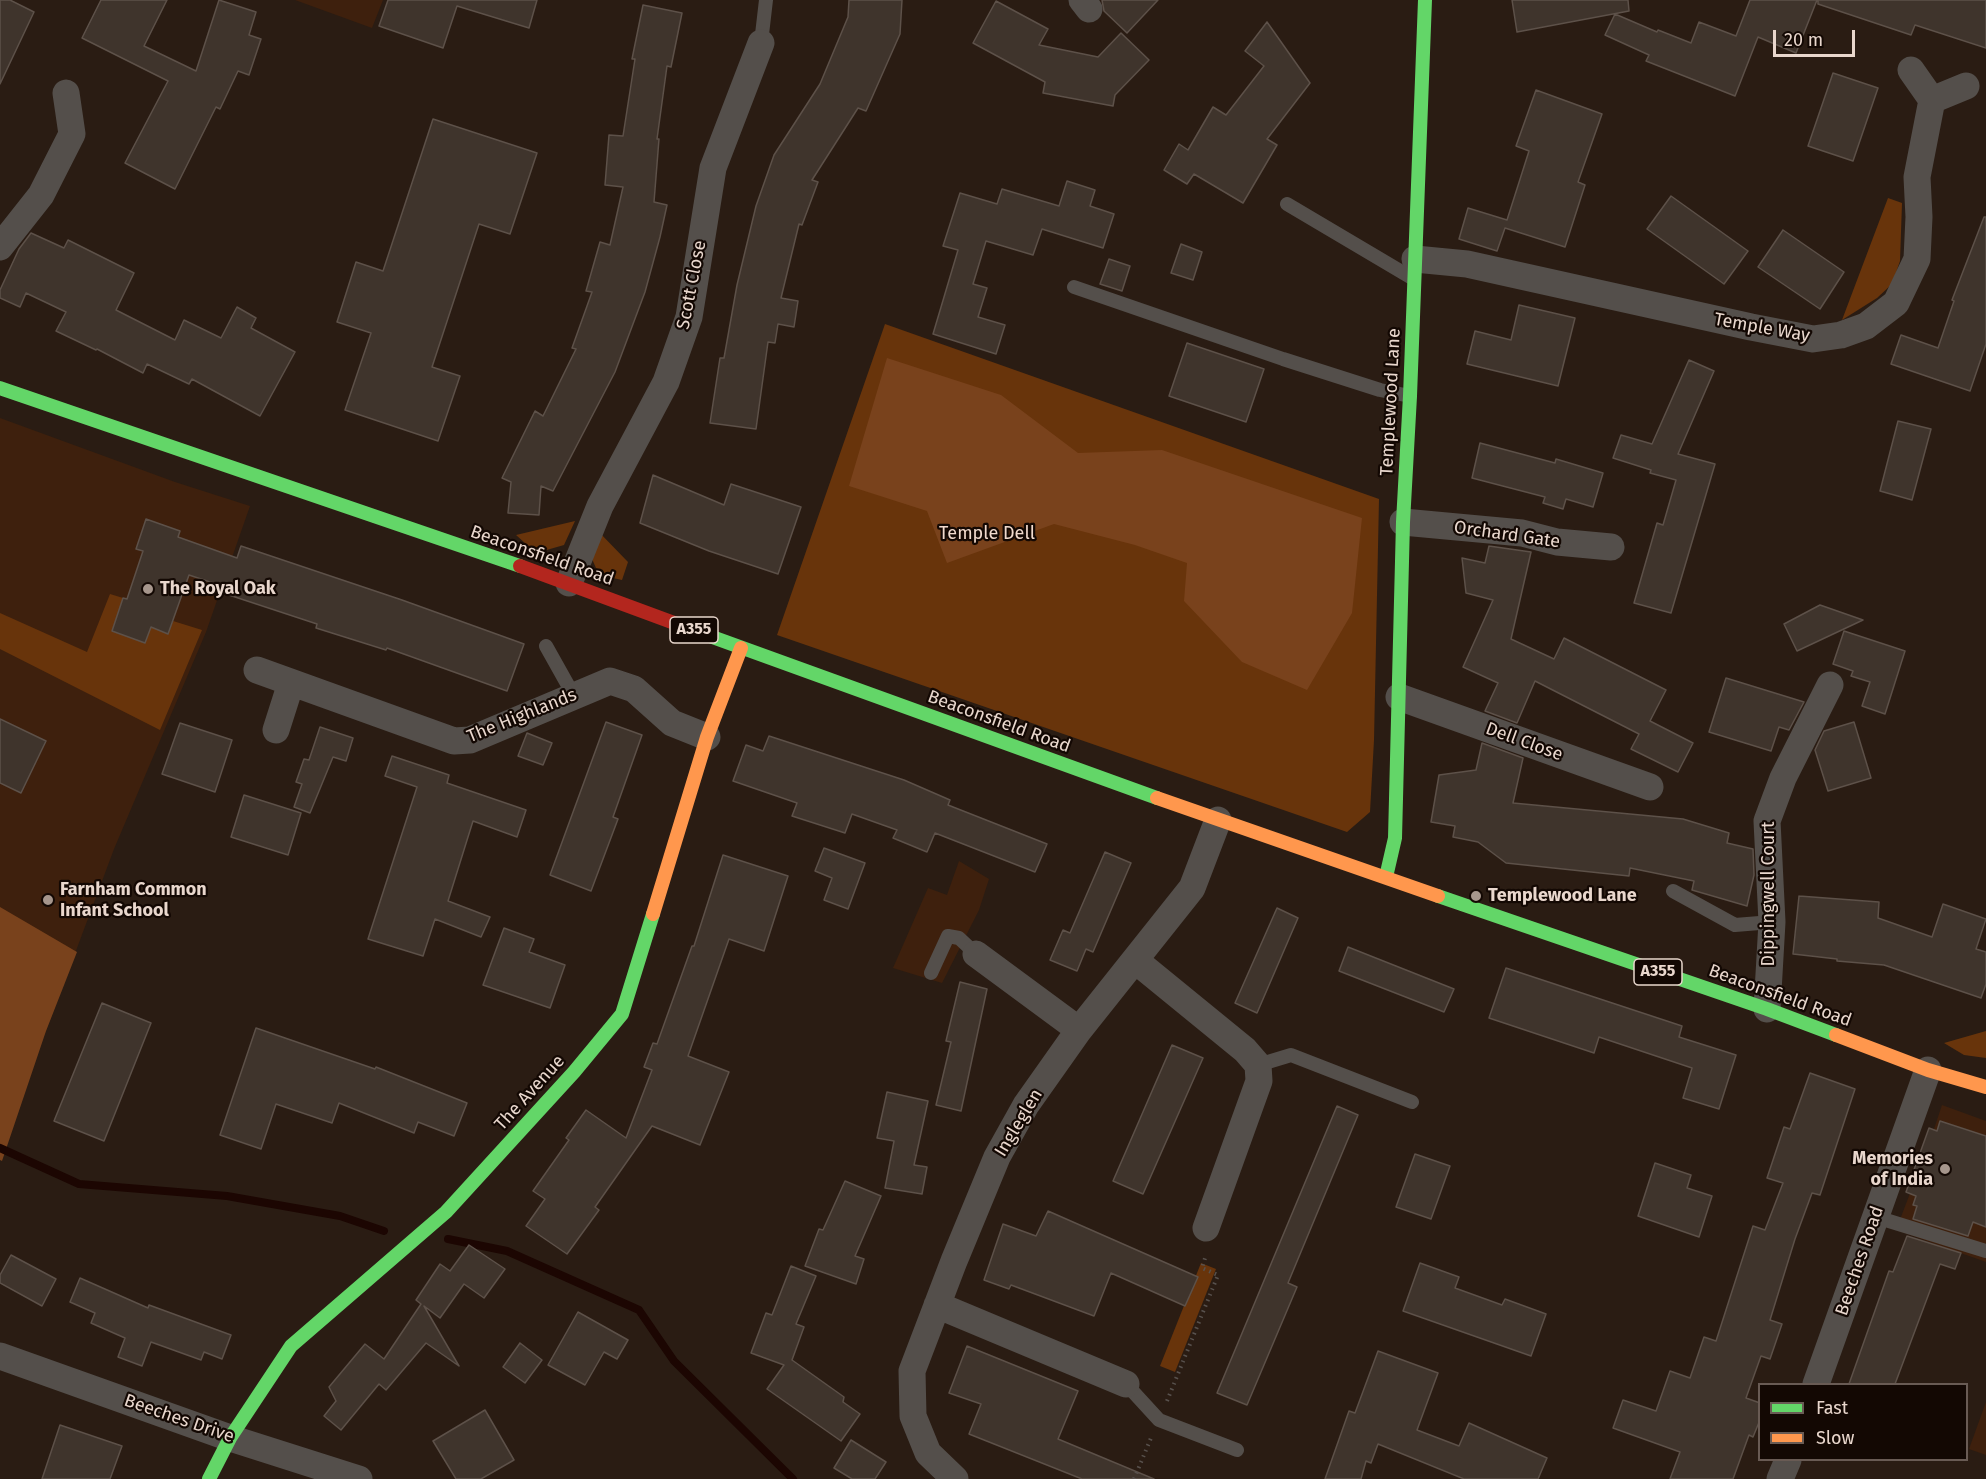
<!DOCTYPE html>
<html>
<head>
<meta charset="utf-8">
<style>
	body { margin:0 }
	#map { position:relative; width:1986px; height:1479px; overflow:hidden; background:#2a1c13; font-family:"Fira Sans",sans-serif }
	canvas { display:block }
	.legend { position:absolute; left:1758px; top:1383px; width:210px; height:78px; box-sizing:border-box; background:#130803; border:2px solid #695b54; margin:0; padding:8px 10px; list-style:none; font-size:18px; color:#e9d7cd }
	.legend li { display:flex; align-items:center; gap:12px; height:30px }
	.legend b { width:30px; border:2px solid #695b54 }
	.scale { position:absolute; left:1773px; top:30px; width:82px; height:27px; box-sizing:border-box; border:3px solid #e9d7cd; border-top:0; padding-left:8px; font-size:18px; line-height:21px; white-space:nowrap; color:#e9d7cd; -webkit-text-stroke:4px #130803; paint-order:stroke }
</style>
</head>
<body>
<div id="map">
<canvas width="1986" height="1479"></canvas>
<ul class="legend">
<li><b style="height:8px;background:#63d668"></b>Fast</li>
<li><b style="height:8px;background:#ff974d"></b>Slow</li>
</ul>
<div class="scale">20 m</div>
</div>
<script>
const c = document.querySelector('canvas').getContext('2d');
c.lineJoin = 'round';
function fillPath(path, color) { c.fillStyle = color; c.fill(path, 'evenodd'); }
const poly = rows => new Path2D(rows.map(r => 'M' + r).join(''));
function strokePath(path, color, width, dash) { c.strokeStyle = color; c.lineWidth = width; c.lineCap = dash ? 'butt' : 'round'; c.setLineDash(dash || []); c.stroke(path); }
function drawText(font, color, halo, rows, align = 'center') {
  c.font = font + ' "Fira Sans",sans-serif'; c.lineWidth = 4.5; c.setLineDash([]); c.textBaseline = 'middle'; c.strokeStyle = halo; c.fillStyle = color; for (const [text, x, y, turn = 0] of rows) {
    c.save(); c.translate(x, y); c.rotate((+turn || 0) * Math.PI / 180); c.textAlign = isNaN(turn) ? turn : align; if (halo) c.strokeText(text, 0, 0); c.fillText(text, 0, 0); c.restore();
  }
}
fillPath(poly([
	[295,0,383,0,372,28],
	[0,418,175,482,250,506,206,632,114,849,46,1031,0,1129],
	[959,861,989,879,979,910,942,983,893,968,928,888,947,895],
	[1942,1105,1986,1121,1986,1262,1896,1230,1930,1141],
	[1986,1402,1986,1455,1969,1449]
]), '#3e200d');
fillPath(poly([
	[1888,198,1902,203,1900,261,1892,284,1877,298,1842,320],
	[885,324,1379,499,1374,740,1370,812,1347,832,777,635],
	[575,521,564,545,536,553,516,535],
	[596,529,628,562,622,580,599,575,589,552],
	[110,594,123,598,112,631,145,643,151,627,168,633,173,621,202,630,160,730,0,649,0,613,87,652],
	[1986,1031,1986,1058,1964,1055,1944,1043],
	[1201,1263,1216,1269,1175,1372,1160,1366]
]), '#68340b');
fillPath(poly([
	[887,358,1001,395,1078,453,1162,450,1362,518,1352,613,1307,690,1242,662,1184,601,1187,563,1135,545,1054,524,947,563,927,511,849,486],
	[0,907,77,952,46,1031,2,1161,0,1160]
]), '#79421c');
strokePath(poly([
	[0,1148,79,1184,227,1196,340,1216,384,1231],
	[448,1239,507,1251,639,1310,674,1361,793,1479]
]), '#1c0602', 8);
const building = poly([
	[0,0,10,0,34,12,0,84,0,0],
	[101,0,167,0,144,46,196,71,219,0,256,12,249,35,261,39,249,75,238,71,220,109,216,107,175,189,125,163,168,81,82,38,101,0],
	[388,0,537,0,529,28,457,6,443,48,379,26,388,0],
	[849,0,902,0,900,34,866,111,858,108,812,180,818,182,802,225,799,224,781,298,798,301,794,327,778,324,775,343,768,342,756,429,710,423,720,358,724,358,737,285,756,206,774,155,820,84,848,17,849,0],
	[1102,0,1158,0,1127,33,1104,11,1102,0],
	[1512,0,1628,0,1629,11,1517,32,1512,0],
	[1750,0,1817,0,1796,53,1758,37,1735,96,1646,61,1649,55,1605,35,1615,14,1657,32,1658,30,1691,43,1699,22,1736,36,1750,0],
	[1818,0,1986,0,1986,48,1915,25,1911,35,1818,4,1818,0],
	[996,1,1048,29,1039,45,1098,57,1121,33,1149,60,1115,95,1113,106,1043,93,1045,82,973,43,996,1],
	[643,5,682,13,671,67,667,66,657,139,659,139,654,202,667,205,660,237,645,292,615,372,553,491,541,486,539,515,508,513,511,482,502,478,535,411,543,416,576,349,572,348,592,292,586,291,600,242,610,245,623,187,605,185,609,135,623,136,635,59,632,59,643,5],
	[1267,22,1310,83,1267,139,1277,145,1243,203,1194,174,1187,184,1164,170,1179,144,1188,150,1213,107,1226,115,1264,66,1245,51,1267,22],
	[1833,73,1878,88,1853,161,1808,146,1833,73],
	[1536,90,1602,114,1578,182,1585,185,1565,247,1505,228,1497,251,1459,239,1468,208,1507,220,1529,151,1516,146,1536,90],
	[433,119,537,153,510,234,479,224,432,367,460,376,438,441,345,410,371,333,337,322,356,262,383,271,433,119],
	[1067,181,1095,190,1090,206,1114,214,1103,248,1042,229,1033,255,986,241,973,284,987,288,978,317,1005,325,996,354,933,334,958,250,943,246,960,193,997,204,1002,189,1059,206,1067,181],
	[1671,196,1748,251,1724,284,1647,229,1671,196],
	[1984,217,1986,217,1986,344,1970,391,1891,364,1901,335,1938,348,1954,301,1952,300,1984,217],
	[1783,230,1844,272,1820,309,1758,267,1783,230],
	[31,233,64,248,68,240,134,273,116,310,175,340,184,320,221,338,237,307,256,318,251,328,295,352,260,416,192,379,189,384,147,364,143,373,97,349,96,350,56,331,66,312,26,293,20,307,0,298,0,290,19,249,31,233],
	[1181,244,1202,252,1193,280,1171,273,1181,244],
	[1109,259,1130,266,1122,291,1100,284,1109,259],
	[1519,305,1575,318,1558,386,1467,364,1475,331,1511,340,1519,305],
	[1187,343,1264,369,1246,422,1169,396,1187,343],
	[1689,360,1714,371,1678,454,1715,464,1671,613,1634,603,1657,523,1663,525,1676,480,1650,473,1651,470,1613,458,1621,435,1652,444,1689,360],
	[1898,421,1931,429,1912,500,1880,491,1898,421],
	[1480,443,1555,463,1556,459,1603,473,1593,507,1566,499,1563,509,1543,503,1545,497,1472,478,1480,443],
	[653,475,724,505,731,484,801,507,778,574,709,551,640,523,653,475],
	[146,519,180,531,178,537,237,558,241,546,402,600,524,644,507,691,387,648,386,650,316,628,317,624,226,594,228,588,189,575,168,634,151,627,145,643,112,631,123,598,127,599,143,551,136,549,146,519],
	[1489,546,1531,552,1511,639,1554,659,1564,638,1666,690,1650,721,1693,743,1678,772,1631,749,1639,734,1535,681,1517,723,1485,711,1498,683,1463,667,1493,600,1466,593,1462,558,1485,563,1489,546],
	[1820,605,1863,620,1797,651,1784,624,1820,605],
	[1844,631,1905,651,1885,714,1862,706,1870,682,1851,676,1853,671,1833,664,1844,631],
	[1726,678,1804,702,1789,730,1779,727,1771,751,1709,732,1726,678],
	[0,719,46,741,21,793,0,783,0,719],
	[606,722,642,735,613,817,618,819,591,891,550,875,606,722],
	[1854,722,1871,778,1828,791,1815,750,1824,731,1854,722],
	[180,723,232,740,215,792,162,774,180,723],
	[320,727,353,738,346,761,333,757,310,813,294,807,302,784,296,782,304,759,309,760,320,727],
	[527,733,552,743,543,765,518,756,527,733],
	[769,736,904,780,950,800,948,805,1047,844,1035,872,935,833,927,852,893,838,897,830,852,814,845,833,792,816,797,803,733,781,746,745,763,751,769,736],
	[1482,743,1523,758,1513,803,1683,819,1729,833,1727,843,1753,849,1754,875,1747,906,1692,890,1694,881,1630,868,1629,876,1506,863,1478,842,1453,837,1455,826,1431,822,1439,775,1476,770,1482,743],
	[392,756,449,775,447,783,526,810,517,837,473,821,448,901,490,917,481,937,435,919,423,956,368,939,417,787,385,776,392,756],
	[244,795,301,813,288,855,231,837,244,795],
	[824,848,865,863,848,909,824,900,832,878,815,871,824,848],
	[1105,852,1131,863,1093,952,1086,949,1077,971,1050,960,1063,930,1070,933,1105,852],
	[723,855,788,876,764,951,729,939,688,1056,729,1072,700,1145,652,1126,595,1207,599,1210,567,1254,526,1226,545,1199,533,1191,569,1140,566,1138,586,1110,626,1138,652,1070,644,1067,653,1043,657,1044,692,946,694,946,723,855],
	[1799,896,1879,902,1878,918,1932,937,1943,904,1986,919,1976,949,1986,952,1986,984,1981,998,1884,965,1837,961,1837,959,1793,954,1799,896],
	[1277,908,1298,918,1257,1013,1235,1003,1277,908],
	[504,928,534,939,529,952,565,965,550,1008,483,985,504,928],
	[1348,947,1454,989,1444,1012,1339,971,1348,947],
	[1506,968,1682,1026,1679,1037,1736,1055,1719,1109,1683,1098,1692,1068,1599,1037,1594,1053,1489,1018,1506,968],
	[960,982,987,989,961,1111,936,1105,951,1042,946,1041,960,982],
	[102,1003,151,1023,104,1141,54,1121,102,1003],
	[256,1028,375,1069,376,1067,467,1103,454,1136,418,1122,414,1133,339,1103,332,1123,276,1104,261,1149,220,1135,256,1028],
	[1172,1045,1203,1058,1143,1194,1113,1181,1172,1045],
	[1810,1073,1855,1089,1820,1195,1812,1193,1795,1239,1770,1320,1782,1324,1770,1359,1761,1356,1746,1398,1760,1403,1760,1420,1753,1437,1749,1435,1733,1479,1670,1479,1680,1452,1613,1428,1623,1400,1656,1411,1670,1371,1690,1378,1704,1337,1716,1341,1753,1226,1765,1230,1783,1183,1767,1178,1784,1127,1790,1129,1810,1073],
	[887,1092,928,1101,914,1165,927,1167,922,1194,885,1188,894,1141,877,1138,887,1092],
	[1337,1106,1358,1115,1288,1283,1297,1287,1247,1405,1217,1393,1337,1106],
	[1940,1121,1986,1136,1986,1227,1973,1222,1968,1236,1913,1219,1917,1206,1913,1205,1916,1196,1906,1192,1929,1128,1937,1131,1940,1121],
	[1415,1154,1450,1166,1431,1219,1396,1207,1415,1154],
	[1655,1163,1691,1175,1687,1188,1712,1196,1699,1237,1638,1216,1655,1163],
	[845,1181,881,1196,855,1256,864,1259,856,1284,805,1266,819,1229,823,1230,845,1181],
	[1048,1211,1198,1277,1185,1306,1111,1273,1094,1316,1011,1285,1009,1289,984,1280,1003,1224,1036,1236,1048,1211],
	[1907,1236,1961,1253,1955,1269,1940,1264,1895,1384,1849,1384,1889,1271,1893,1272,1907,1236],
	[469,1245,505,1269,484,1298,464,1284,440,1318,424,1306,459,1366,426,1343,386,1390,379,1384,341,1430,324,1416,336,1401,329,1387,365,1344,384,1359,421,1304,416,1300,440,1264,450,1271,469,1245],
	[11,1255,56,1279,42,1306,0,1283,0,1275,11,1255],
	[1420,1263,1459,1277,1455,1288,1502,1305,1505,1299,1546,1314,1531,1356,1403,1311,1420,1263],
	[791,1266,816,1276,796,1324,804,1327,792,1360,844,1397,843,1402,860,1414,841,1441,767,1389,784,1365,751,1353,766,1313,772,1315,791,1266],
	[80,1278,148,1308,149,1305,231,1335,222,1359,204,1352,201,1360,151,1342,142,1366,118,1357,125,1338,91,1323,95,1313,70,1302,80,1278],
	[578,1312,628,1340,617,1359,604,1352,585,1385,548,1365,578,1312],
	[520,1343,542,1360,525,1383,503,1367,520,1343],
	[967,1346,1078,1391,1058,1439,1154,1479,1082,1479,969,1434,981,1404,949,1393,967,1346],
	[1378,1351,1438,1373,1417,1430,1459,1446,1469,1423,1547,1458,1538,1479,1464,1479,1378,1444,1371,1463,1366,1461,1361,1479,1325,1479,1349,1411,1355,1413,1378,1351],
	[485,1410,514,1460,481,1479,456,1479,433,1441,485,1410],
	[60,1425,122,1446,110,1479,42,1479,60,1425],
	[851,1440,886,1462,875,1479,852,1479,834,1468,851,1440]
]);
fillPath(building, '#3f342c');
strokePath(building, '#5d5149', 1.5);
strokePath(poly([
	[1167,1401,1218,1275,1202,1268,1206,1255],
	[1134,1479,1151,1438]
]), '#58514d', 4, [1.5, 4.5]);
strokePath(poly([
	[761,43,766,0],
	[1287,204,1412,278],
	[1074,287,1283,359,1380,390,1410,396],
	[546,646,574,696],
	[1673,891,1735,925,1772,922],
	[931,973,948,936,959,938,976,954],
	[1258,1065,1291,1055,1412,1102],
	[1876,1217,1986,1251],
	[1126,1384,1159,1420,1237,1450]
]), '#544f4b', 14);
strokePath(poly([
	[1082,0,1089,9],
	[1932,100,1966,86],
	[0,247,41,195,72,134,66,93],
	[1415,259,1467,264,1751,327,1813,339,1841,335,1866,326,1896,303,1917,259,1919,217,1917,177,1932,100,1911,70],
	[1403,522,1522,533,1557,542,1611,547],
	[569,583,600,506,666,382,689,317,713,168,761,43],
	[257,670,454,741,470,740,610,681,634,689,672,723,707,737],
	[1399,697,1650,787],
	[276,730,291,683],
	[976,954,1079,1030],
	[1136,961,1245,1050,1258,1065,1259,1081,1206,1228],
	[1767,1009,1772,922,1767,821,1783,778,1830,685],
	[937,1305,1126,1384],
	[0,1356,230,1438,359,1479],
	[1816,1384,1928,1070],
	[955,1479,928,1453,913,1416,912,1371,954,1261,997,1157,1026,1105,1079,1030,1192,888,1218,820],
	[1780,1479,1788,1460]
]), '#544f4b', 27);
strokePath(poly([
	[0,388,520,566],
	[704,634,1157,798],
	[1386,877,1395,838,1403,522,1410,396,1425,0],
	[1438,896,1767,1009,1836,1035],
	[209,1479,230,1438,291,1346,446,1212,574,1072,622,1014,653,914]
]), '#63d668', 14);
strokePath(poly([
	[1157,798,1438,896],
	[653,914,707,737,741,648],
	[1836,1035,1928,1070,1986,1087]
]), '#ff974d', 14);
strokePath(poly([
	[520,566,704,634]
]), '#b3261e', 14);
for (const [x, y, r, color] of [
	[148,589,6,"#a6968c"],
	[1476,896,6,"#a6968c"],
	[48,900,6,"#a6968c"],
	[1945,1169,6,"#a6968c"]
]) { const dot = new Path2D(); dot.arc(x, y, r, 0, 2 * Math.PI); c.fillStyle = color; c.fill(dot); strokePath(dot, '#130803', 2); }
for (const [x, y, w] of [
	[694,630,48],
	[1658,972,48]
]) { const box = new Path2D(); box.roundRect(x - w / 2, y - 13, w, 26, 4.5); c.fillStyle = '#130803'; c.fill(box); strokePath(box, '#e9d7cd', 1.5); }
drawText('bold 16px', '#e9d7cd', null, [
	["A355",694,630],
	["A355",1658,972]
]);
drawText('18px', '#e9d7cd', '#130803', [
	["Scott Close",692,285,-79],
	["Temple Way",1762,328,10],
	["Templewood Lane",1391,402,-87],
	["Orchard Gate",1507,535,8],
	["Beaconsfield Road",542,556,19],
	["The Highlands",522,716,-22],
	["Beaconsfield Road",999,722,20],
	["Dell Close",1524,742,20],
	["Dippingwell Court",1769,894,-90],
	["Beaconsfield Road",1780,996,20],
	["The Avenue",530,1093,-48],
	["Ingleglen",1019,1123,-59],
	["Beeches Road",1860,1261,-71],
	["Beeches Drive",179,1419,19]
]);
drawText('18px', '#f1dacd', '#130803', [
	["Temple Dell",987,534]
]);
drawText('bold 18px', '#e9d7cd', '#130803', [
	["The Royal Oak",160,589],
	["Farnham Common",60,890],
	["Infant School",60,911],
	["Templewood Lane",1488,896],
	["Memories",1933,1159,"right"],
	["of India",1933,1180,"right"]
], 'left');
</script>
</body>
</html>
